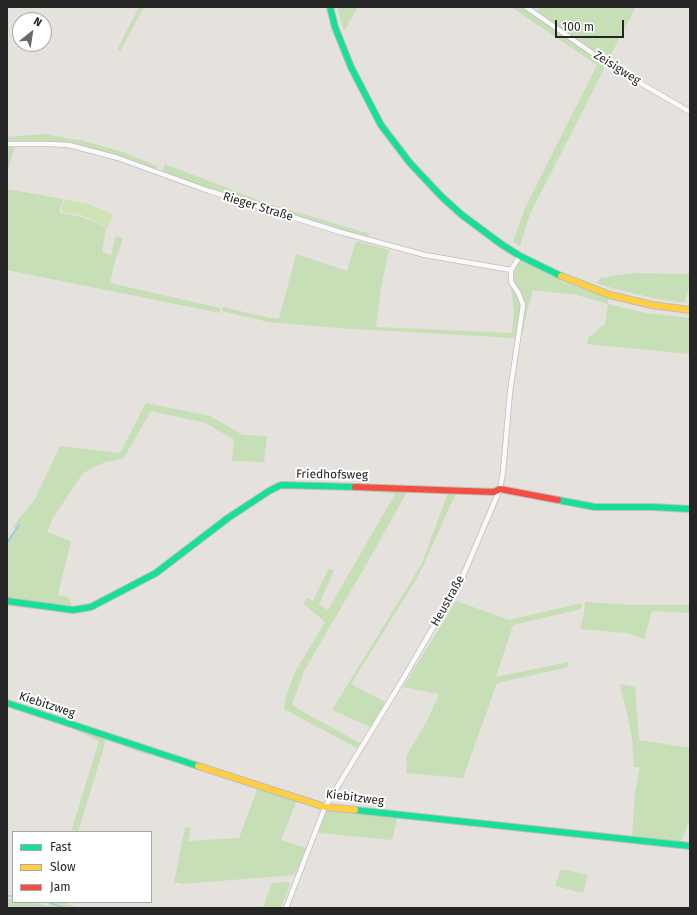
<!DOCTYPE html>
<html>
<head>
<meta charset="utf-8">
<style>
	body { margin:0 }
	#map { position:relative; width:697px; height:915px; overflow:hidden; background:#e5e1dc; font-family:"Fira Sans",sans-serif }
	canvas { display:block }
	.frame { position:absolute; inset:0; border:8px solid #262626; pointer-events:none }
	.legend { position:absolute; left:12px; top:831px; width:140px; height:72px; box-sizing:border-box; background:#fff; border:1px solid #a8a8a8; margin:0; padding:5px 7px; list-style:none; font-size:12px; color:#262626 }
	.legend li { display:flex; align-items:center; gap:8px; height:20px }
	.legend b { width:20px; border:1px solid #a8a8a8 }
	.north { position:absolute; left:12px; top:12px; width:40px; height:40px; box-sizing:border-box; background:#fff; border:1px solid #a8a8a8; border-radius:50%; rotate:30deg; font-size:11px; font-weight:700; line-height:16px; text-align:center; color:#262626 }
	.north::after { content:''; display:block; margin:auto; width:14px; height:18px; background:#696766; clip-path:polygon(50% 0,100% 100%,50% 72%,0 100%) }
	.scale { position:absolute; left:555px; top:20px; width:69px; height:18px; box-sizing:border-box; border:2px solid #262626; border-top:0; padding-left:5px; font-size:12px; line-height:14px; white-space:nowrap; color:#262626; -webkit-text-stroke:3px #fff; paint-order:stroke }
</style>
</head>
<body>
<div id="map">
<canvas width="697" height="915"></canvas>
<div class="frame"></div>
<ul class="legend">
<li><b style="height:5px;background:#16e098"></b>Fast</li>
<li><b style="height:5px;background:#ffcf43"></b>Slow</li>
<li><b style="height:5px;background:#f24e42"></b>Jam</li>
</ul>
<div class="north">N</div>
<div class="scale">100 m</div>
</div>
<script>
const c = document.querySelector('canvas').getContext('2d');
c.lineJoin = 'round';
function fillPath(path, color) { c.fillStyle = color; c.fill(path, 'evenodd'); }
const poly = rows => new Path2D(rows.map(r => 'M' + r).join(''));
function strokePath(path, color, width, dash) { c.strokeStyle = color; c.lineWidth = width; c.lineCap = dash ? 'butt' : 'round'; c.setLineDash(dash || []); c.stroke(path); }
function drawText(font, color, halo, rows, align = 'center') {
  c.font = font + ' "Fira Sans",sans-serif'; c.lineWidth = 4; c.setLineDash([]); c.textBaseline = 'middle'; c.strokeStyle = halo; c.fillStyle = color; for (const [text, x, y, turn = 0] of rows) {
    c.save(); c.translate(x, y); c.rotate((+turn || 0) * Math.PI / 180); c.textAlign = isNaN(turn) ? turn : align; if (halo) c.strokeText(text, 0, 0); c.fillText(text, 0, 0); c.restore();
  }
}
fillPath(poly([
	[139,7,144,7,120,51,117,50],
	[337,7,358,7,344,31],
	[511,7,523,7,599,59,603,64,604,69,530,214,520,246,513,242,525,208,597,65],
	[539,7,636,7,608,60,537,12],
	[44,134,84,141,123,152,157,166,155,169,122,156,70,143,50,141,7,142,7,137],
	[15,146,7,173,7,147],
	[165,164,263,202,370,234,368,237,341,230,210,189,162,171],
	[7,189,63,199,59,213,82,217,106,228,102,252,111,255,116,236,123,238,114,265,110,283,220,308,220,313,7,270],
	[356,241,389,250,381,288,376,327,512,333,514,311,509,272,514,270,520,260,563,282,608,298,608,304,646,313,690,318,690,354,587,344,588,338,605,324,608,304,577,295,533,290,526,315,523,332,518,333,517,338,515,338,337,328,268,322,222,311,223,307,270,318,279,319,296,254,347,271],
	[633,273,690,274,690,285,684,303,653,298,612,288,596,283,600,278],
	[146,403,210,416,243,435,267,436,264,462,232,461,234,440,206,423,151,411,123,459,105,462,83,473,53,518,47,532,71,541,58,595,68,597,73,607,7,598,7,540,15,529,13,526,34,501,60,446,120,453],
	[364,488,408,490,370,558,304,671,293,702,293,705,298,709,360,743,357,748,284,709,285,699,295,672,325,622,303,603,307,598,313,601,328,569,334,571,319,604,328,610,395,494,364,491],
	[448,493,456,493,423,566,414,583,351,684,385,702,371,727,332,710,421,565],
	[456,601,509,620,582,603,581,609,513,625,496,677,569,662,568,667,497,683,463,778,406,773,407,755,429,717,439,694,403,687],
	[7,602,74,611,73,613,7,606],
	[585,602,632,605,690,605,689,613,652,611,644,639,627,633,580,629,584,613],
	[620,684,635,687,639,740,690,748,690,819,681,842,632,837,635,792,640,767,634,767,632,737],
	[79,728,149,751,148,755,106,740,78,832,71,832,99,741,77,731],
	[258,787,297,800,281,840,306,848,295,875,181,884,181,883,174,883,185,827,191,828,188,841,239,838],
	[330,810,398,816,392,840,320,833,317,832,325,812],
	[561,869,588,875,583,893,555,886],
	[288,882,290,884,281,908,263,908,272,883],
	[7,898,13,899,13,902,33,902,48,906,49,902,64,902,78,908,7,908]
]), '#c6dfb6');
fillPath(poly([
	[64,199,89,204,113,215,107,228,82,215,61,212]
]), '#d0e3b4');
strokePath(poly([
	[7,543,19,525],
	[7,896,13,896],
	[47,902,65,908]
]), '#92cce4', 1.5);
const street = poly([
	[526,7,608,64,690,112],
	[7,144,49,144,69,145,118,158,209,191,340,232,425,255,511,270],
	[511,270,520,256],
	[286,908,325,807,403,679,462,578,500,489,503,472,510,392,523,305,519,294,511,282,511,270]
]);
const fast = poly([
	[330,7,335,27,351,67,381,125,410,163,442,197,462,215,501,244,520,256,561,276],
	[558,500,595,507,653,507,690,509],
	[7,601,73,610,91,607,156,573,228,518,269,491,281,485,355,487],
	[7,703,198,766],
	[355,810,690,846]
]);
const slow = poly([
	[561,276,610,295,652,305,690,310],
	[198,766,325,807,355,810]
]);
const jam = poly([
	[355,487,494,492,500,489,558,500]
]);
strokePath(street, '#bfbdbd', 6);
strokePath(fast, '#bfbdbd', 8);
strokePath(slow, '#bfbdbd', 8);
strokePath(jam, '#bfbdbd', 8);
strokePath(street, '#fbfafa', 4.5);
strokePath(fast, '#16e098', 6);
strokePath(slow, '#ffcf43', 6);
strokePath(jam, '#f24e42', 6);
drawText('12px', '#262626', '#fff', [
	["Zeisigweg",617,68,32],
	["Rieger Straße",258,207,17],
	["Friedhofsweg",332,475,1],
	["Heustraße",448,601,-61],
	["Kiebitzweg",47,705,18],
	["Kiebitzweg",355,798,7]
]);
</script>
</body>
</html>
